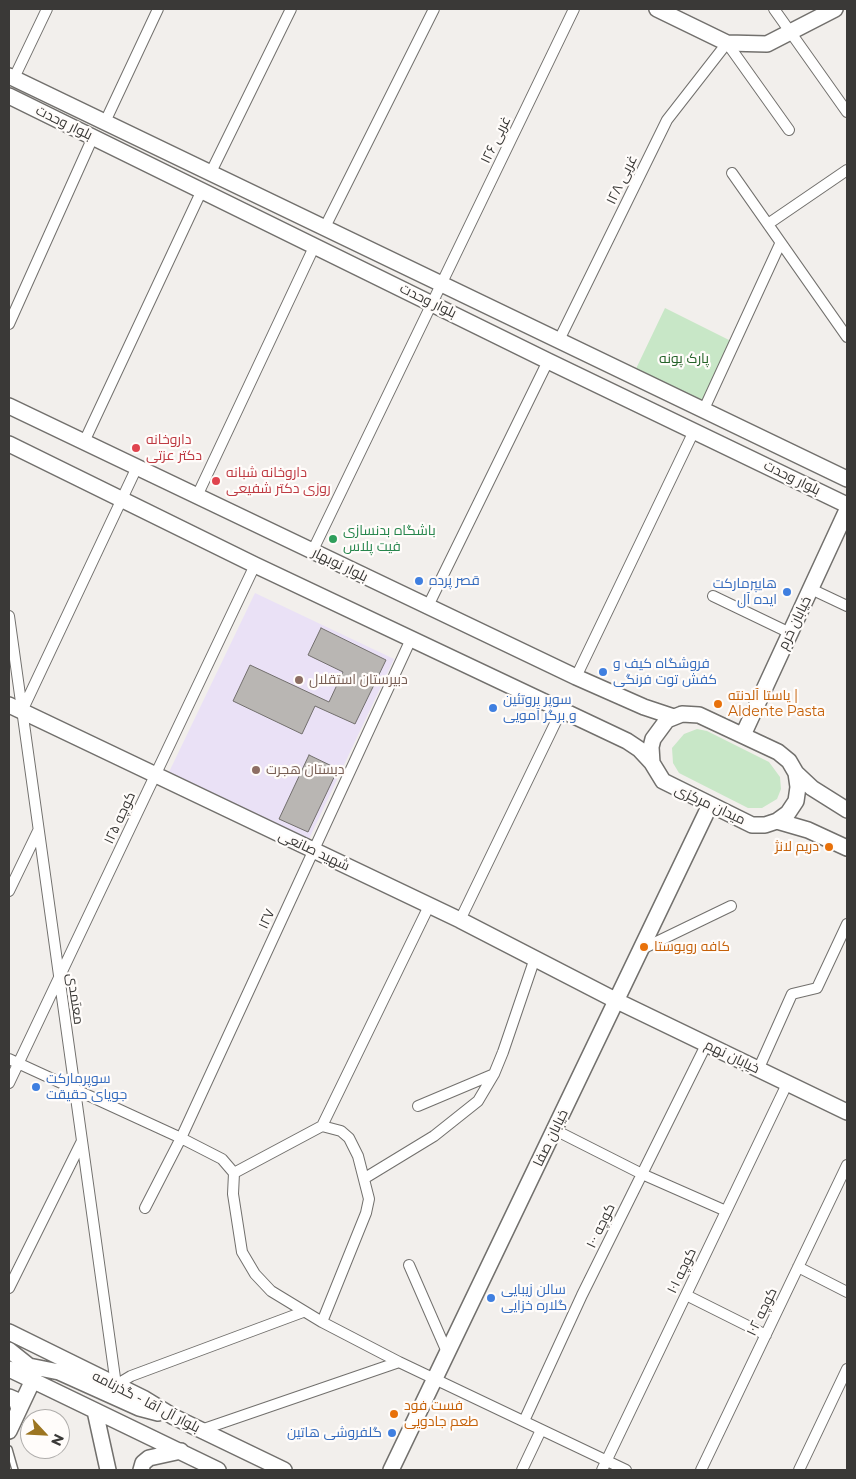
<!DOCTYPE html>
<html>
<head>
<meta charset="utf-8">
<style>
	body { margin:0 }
	#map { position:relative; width:856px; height:1479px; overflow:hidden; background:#f2efec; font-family:Montserrat,sans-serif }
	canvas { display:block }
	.frame { position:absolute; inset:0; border:10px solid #3a3937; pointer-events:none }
	.north { position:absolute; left:20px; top:1409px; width:50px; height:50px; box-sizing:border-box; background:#fffcfa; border:1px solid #b0aeac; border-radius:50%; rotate:115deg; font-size:14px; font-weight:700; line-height:20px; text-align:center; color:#3a3937 }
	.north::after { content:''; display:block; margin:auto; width:18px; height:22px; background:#9c7521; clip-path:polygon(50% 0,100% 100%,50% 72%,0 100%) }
</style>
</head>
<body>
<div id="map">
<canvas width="856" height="1479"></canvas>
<div class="frame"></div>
<div class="north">N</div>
</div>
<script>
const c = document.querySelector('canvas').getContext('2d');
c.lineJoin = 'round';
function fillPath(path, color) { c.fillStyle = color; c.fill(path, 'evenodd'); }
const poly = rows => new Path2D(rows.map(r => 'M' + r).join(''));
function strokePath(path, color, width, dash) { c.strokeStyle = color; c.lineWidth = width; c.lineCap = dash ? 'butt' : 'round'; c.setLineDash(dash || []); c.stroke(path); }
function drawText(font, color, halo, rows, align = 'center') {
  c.font = font + ' Montserrat,Cairo,sans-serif'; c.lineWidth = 4.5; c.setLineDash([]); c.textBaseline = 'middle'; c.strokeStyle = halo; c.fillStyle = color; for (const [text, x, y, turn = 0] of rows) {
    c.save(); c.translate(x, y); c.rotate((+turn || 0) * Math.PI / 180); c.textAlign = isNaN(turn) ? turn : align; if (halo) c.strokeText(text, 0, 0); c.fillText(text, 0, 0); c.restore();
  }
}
fillPath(poly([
	[255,593,394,659,309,839,169,772]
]), '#eae1f6');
fillPath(poly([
	[665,308,735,343,704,409,633,375],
	[697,729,707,731,769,762,780,777,781,789,777,799,762,808,748,808,679,773,673,763,672,748,684,734]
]), '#c8e7c7');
const building = poly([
	[321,628,386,660,355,724,315,706,302,734,233,701,250,665,329,702,343,672,308,655,321,628],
	[309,755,338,769,308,832,279,819,309,755]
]);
fillPath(building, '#b9b6b3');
strokePath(building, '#726f6d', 1);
const lane = poly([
	[9,1449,15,1470]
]);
const street = poly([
	[774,9,847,112],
	[14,78,47,9],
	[105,122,158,9],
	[211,172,291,9],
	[732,173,847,337],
	[768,224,847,170],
	[325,227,434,9],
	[9,324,93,137],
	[559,340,667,120,727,43,789,130],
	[704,409,780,244],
	[84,442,202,190],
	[197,496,315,245],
	[312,552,574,9],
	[811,589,847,606],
	[713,596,790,633],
	[427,608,548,361],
	[9,616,116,1385,131,1376,303,1312],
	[576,677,694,431],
	[22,711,137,467],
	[9,891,38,831],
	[460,920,562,709],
	[642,949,731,906],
	[9,1059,181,1138,222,1159,234,1173],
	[758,1070,792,994,817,988,847,924],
	[9,1083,255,565],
	[418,1106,494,1074],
	[322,1126,341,1131,349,1138,358,1156,369,1199,366,1213,322,1322,271,1291,255,1274,242,1252,233,1194,234,1173,322,1126],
	[322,1126,429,906],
	[555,1130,642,1174,726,1211],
	[365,1178,434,1136,478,1101,494,1074,503,1052,535,958],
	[145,1208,181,1138,411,639],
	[409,1265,447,1352],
	[798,1267,847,1292],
	[9,1288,82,1141],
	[686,1295,766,1335],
	[322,1322,399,1362,626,1470],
	[524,1421,582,1295,706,1045],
	[201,1430,399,1362],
	[522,1470,541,1430],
	[602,1470,787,1084],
	[701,1470,847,1165],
	[799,1470,847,1369]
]);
const secondary = poly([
	[657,9,727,43,767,44,835,9],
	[9,76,847,479],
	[9,96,548,361,847,505],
	[9,406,576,677,644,707,674,717],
	[9,444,255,565,627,741,639,749,652,763],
	[9,705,460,920,617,1001,847,1112],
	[682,714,699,715,778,752,789,761,796,773,798,787,796,801,788,813,777,821,765,825,752,825,663,781,652,763,651,747,653,739,667,720,682,714],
	[743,735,847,510],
	[796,773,812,788,847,810],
	[777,821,808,830,847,848],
	[9,1332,143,1398,174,1417,284,1470],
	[9,1350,29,1366,59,1372,139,1408,158,1413],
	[9,1369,218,1470],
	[9,1397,16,1400,19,1409],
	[95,1411,108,1470],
	[9,1431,33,1380,30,1371],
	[141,1470,143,1463,149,1458,181,1451],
	[391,1470,710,805]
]);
strokePath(lane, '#72706d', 8);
strokePath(street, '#72706d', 12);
strokePath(secondary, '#72706d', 18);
strokePath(lane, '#fff', 5);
strokePath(street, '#fff', 10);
strokePath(secondary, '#fff', 15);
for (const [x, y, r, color] of [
	[136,448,5,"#e0444e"],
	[216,481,5,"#e0444e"],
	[333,539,5,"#2e9e5b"],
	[419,581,5,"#3f7fe0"],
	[787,592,5,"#3f7fe0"],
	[603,672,5,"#3f7fe0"],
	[299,680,5,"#8d6e63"],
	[718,704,5,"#e8710a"],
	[493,708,5,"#3f7fe0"],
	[256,770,5,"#8d6e63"],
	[829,847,5,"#e8710a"],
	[644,947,5,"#e8710a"],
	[36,1087,5,"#3f7fe0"],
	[491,1298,5,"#3f7fe0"],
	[394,1414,5,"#e8710a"],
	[392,1433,5,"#3f7fe0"]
]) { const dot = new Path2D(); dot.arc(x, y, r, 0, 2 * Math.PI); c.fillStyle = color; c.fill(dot); strokePath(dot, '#fffcfa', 2); }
drawText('14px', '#3a3937', '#fffcfa', [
	["بلوار وحدت",64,123,26],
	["۱۲۶ غربی",496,140,-64],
	["۱۲۸ غربی",622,180,-64],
	["بلوار وحدت",428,301,26],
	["بلوار وحدت",792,478,26],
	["بلوار نوبهار",340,565,26],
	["خیابان خرم",795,623,-64],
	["میدان مرکزی",710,805,25],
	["کوچه ۱۲۵",120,818,-65],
	["شهید صانعی",314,851,25],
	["۱۲۷",267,919,-65],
	["معتمدی",75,999,82],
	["خیابان نهم",732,1057,26],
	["خیابان صفا",551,1138,-64],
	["کوچه ۱۰۰",601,1226,-64],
	["کوچه ۱۰۱",682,1271,-64],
	["کوچه ۱۰۲",762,1312,-64],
	["بلوار آل آقا - گذرنامه",146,1402,27]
]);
drawText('14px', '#256329', '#fffcfa', [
	["پارک پونه",684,359]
]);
drawText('14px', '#be3a42', '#fffcfa', [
	["داروخانه",146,440],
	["دکتر عزتی",146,456],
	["داروخانه شبانه",226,473],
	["روزی دکتر شفیعی",226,489]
], 'left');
drawText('14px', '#27864d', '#fffcfa', [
	["باشگاه بدنسازی",343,531],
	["فیت پلاس",343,547]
], 'left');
drawText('14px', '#366cbe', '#fffcfa', [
	["قصر پرده",429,581],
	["هایپرمارکت",777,584,"right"],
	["ایده آل",777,600,"right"],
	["فروشگاه کیف و",613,664],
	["کفش توت فرنگی",613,680],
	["سوپر پروتئین",503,700],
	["و برگر آمویی",503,716],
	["سوپرمارکت",46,1079],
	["جویای حقیقت",46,1095],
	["سالن زیبایی",501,1290],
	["گلاره خزایی",501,1306],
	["گلفروشی هاتین",382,1433,"right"]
], 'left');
drawText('14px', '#785e54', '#fffcfa', [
	["دبیرستان استقلال",309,680],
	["دبستان هجرت",266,770]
], 'left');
drawText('14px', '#c56008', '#fffcfa', [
	["پاستا آلدنته |",728,696],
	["Aldente Pasta",728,712],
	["دریم لانژ",819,847,"right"],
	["کافه روبوستا",654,947],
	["فست فود",404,1406],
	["طعم جادویی",404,1422]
], 'left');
</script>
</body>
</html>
